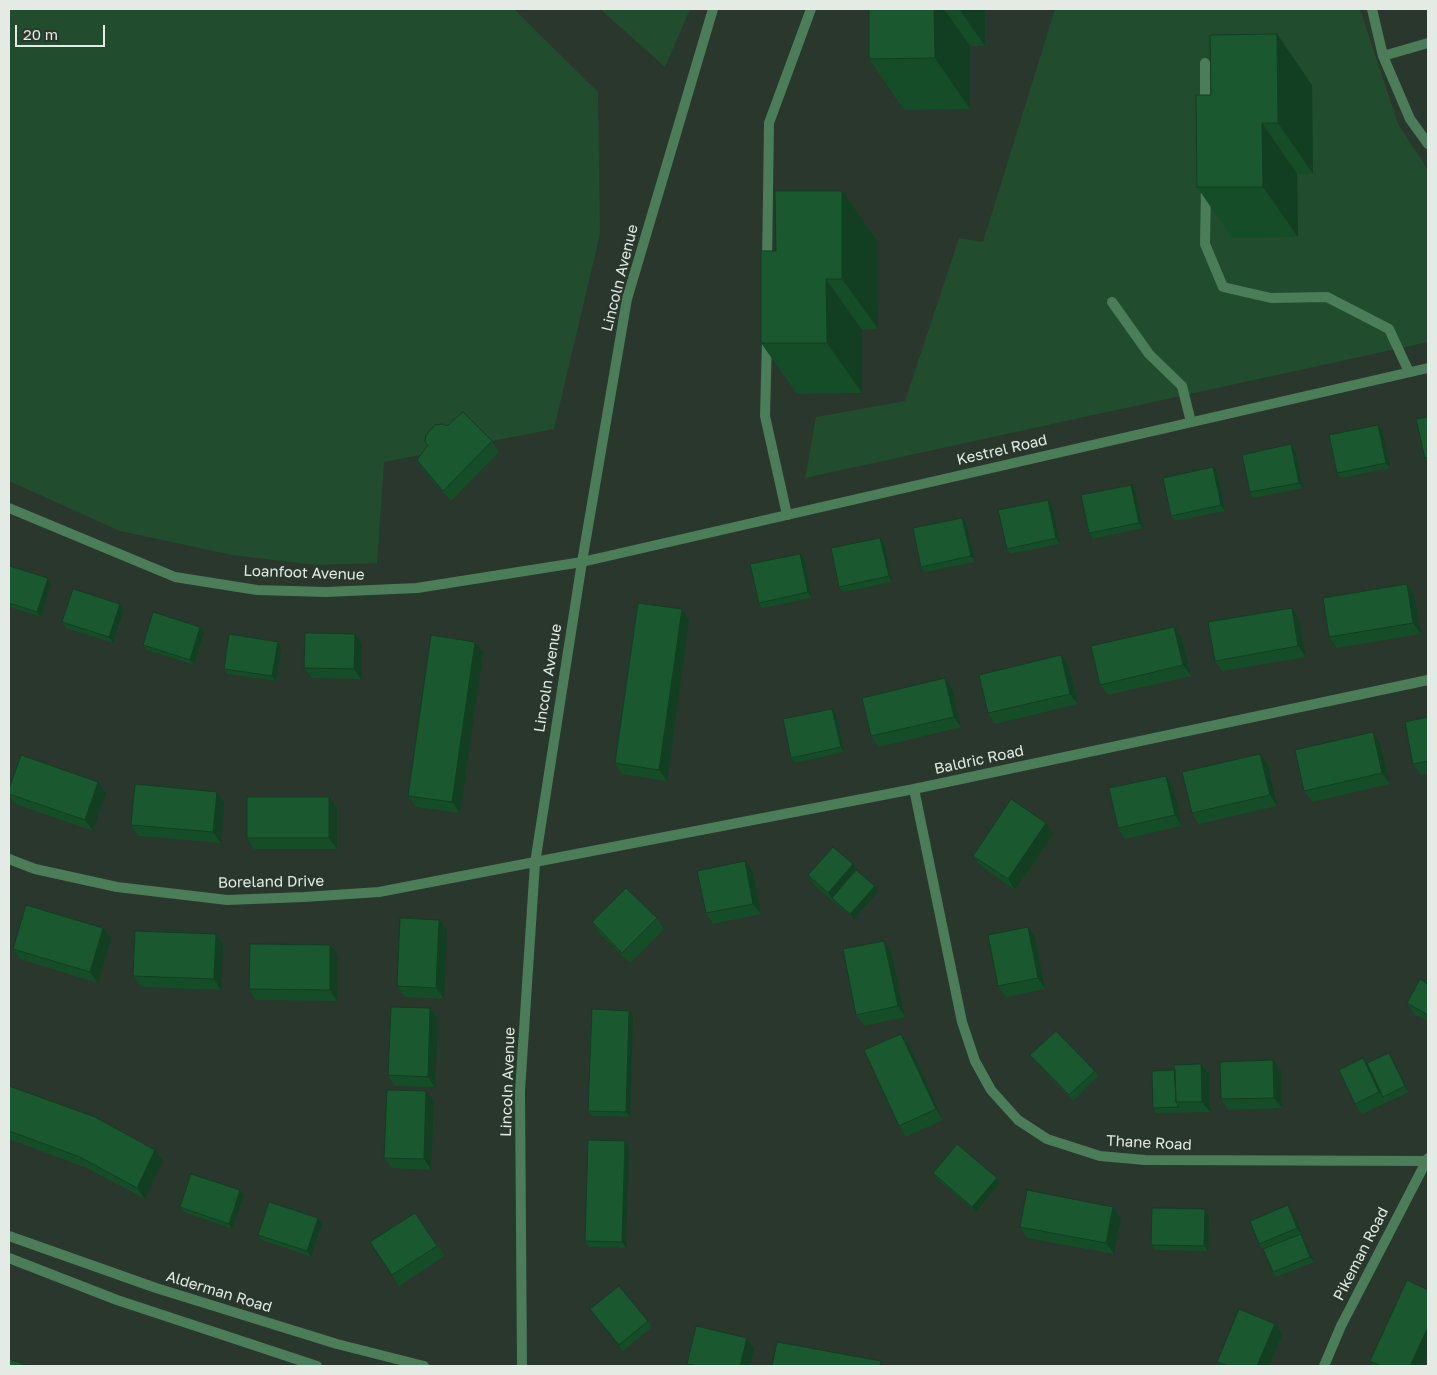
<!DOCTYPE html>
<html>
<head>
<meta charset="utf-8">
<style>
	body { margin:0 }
	#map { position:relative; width:1437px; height:1375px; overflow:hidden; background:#29372c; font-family:"Golos Text",sans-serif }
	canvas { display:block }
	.frame { position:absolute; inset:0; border:10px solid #e3ebe4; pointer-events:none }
	.scale { position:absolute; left:15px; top:25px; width:90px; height:22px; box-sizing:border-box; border:2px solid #e3ebe4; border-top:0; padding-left:6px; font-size:15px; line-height:18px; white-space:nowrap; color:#e3ebe4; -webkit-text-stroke:4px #29372c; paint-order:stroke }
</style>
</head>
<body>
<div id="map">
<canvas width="1437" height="1375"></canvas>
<div class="frame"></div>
<div class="scale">20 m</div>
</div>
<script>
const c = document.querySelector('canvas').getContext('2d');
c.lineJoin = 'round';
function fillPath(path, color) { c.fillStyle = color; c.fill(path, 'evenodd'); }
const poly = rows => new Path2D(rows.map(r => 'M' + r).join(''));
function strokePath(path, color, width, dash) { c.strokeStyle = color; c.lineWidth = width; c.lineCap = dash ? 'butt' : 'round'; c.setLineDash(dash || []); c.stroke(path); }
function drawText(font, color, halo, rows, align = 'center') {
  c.font = font + ' "Golos Text",sans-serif'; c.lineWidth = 4.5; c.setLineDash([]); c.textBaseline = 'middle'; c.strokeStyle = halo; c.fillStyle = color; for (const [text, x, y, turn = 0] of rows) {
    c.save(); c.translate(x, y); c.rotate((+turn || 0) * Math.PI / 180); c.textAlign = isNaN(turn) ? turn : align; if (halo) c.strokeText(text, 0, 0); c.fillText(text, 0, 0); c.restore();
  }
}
fillPath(poly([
	[9,9,514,9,598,92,600,234,554,429,384,462,377,563,316,565,232,555,120,531,9,481],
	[600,9,690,9,665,67],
	[1055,9,1360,9,1398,124,1428,170,1428,342,805,478,816,417,905,401,959,238,983,242]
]), '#214d2e');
strokePath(poly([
	[1205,63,1205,107],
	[1206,187,1205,244,1223,287,1271,298,1327,297,1389,329,1409,372],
	[767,264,769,123,811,9],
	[1112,302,1149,354,1182,386,1191,422],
	[767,338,765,416,787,515]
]), '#4b7d58', 10);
strokePath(poly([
	[1372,9,1383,56,1410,119,1428,144],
	[1383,56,1428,43],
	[9,508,175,577,257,590,326,592,417,588,582,562,1428,368],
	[914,789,962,1022,975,1061,991,1090,1018,1120,1047,1139,1100,1156,1145,1160,1428,1161],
	[9,859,35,869,117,887,227,900,304,897,379,892,914,789,1428,680],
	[1324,1366,1341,1326,1428,1158]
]), '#4b7d58', 10);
strokePath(poly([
	[9,1236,156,1288,337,1344,424,1366],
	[9,1258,117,1300,317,1366],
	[522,1366,520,1091,535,863,582,562,627,299,713,9]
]), '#4b7d58', 10);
fillPath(poly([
	[869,9,985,9,985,46,970,46,970,109,904,110,869,59],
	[1312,85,1313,174,1297,174,1298,237,1232,238,1197,187,1211,95],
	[842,191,877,241,878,329,862,330,862,393,797,394,761,343,776,251],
	[1428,417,1428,462,1425,458],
	[447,426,492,441,499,452,451,501,424,471,417,460],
	[1382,430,1390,468,1341,478,1337,473],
	[1291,444,1295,450,1303,488,1253,498,1250,492],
	[1217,472,1225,511,1175,521,1171,516],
	[1131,485,1135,490,1143,528,1093,539,1089,533],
	[1048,500,1052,505,1060,544,1010,554,1007,549],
	[966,523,975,562,925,572,921,567],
	[880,538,884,544,892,582,843,592,839,587],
	[800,554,804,559,812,598,762,608,759,603],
	[9,566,51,584,41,617,9,607],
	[1407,584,1414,595,1421,634,1337,648,1329,637],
	[120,604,124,610,113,643,66,628,62,622],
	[682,609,689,620,667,781,622,774,615,763],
	[1299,619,1306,657,1222,671,1215,661],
	[200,627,204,632,194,665,147,650,143,645],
	[1174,627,1182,638,1191,676,1108,695,1100,685],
	[475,642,483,652,460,813,416,807,408,796],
	[362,645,361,679,312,678,304,668],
	[281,648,276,681,227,674,224,669],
	[1061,655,1069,666,1078,704,995,724,988,713],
	[945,678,952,689,961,727,879,747,871,736],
	[832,709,836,714,844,752,795,763,791,758],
	[1428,717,1428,774,1421,775,1413,764],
	[1380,743,1390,784,1312,802,1304,791],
	[1260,754,1268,765,1277,806,1199,824,1192,813],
	[1166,776,1173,787,1182,826,1125,839,1118,828],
	[98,782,106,793,93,831,15,804,9,796,9,789],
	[217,792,224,803,221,843,138,836,131,825],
	[337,808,337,849,254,849,247,838],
	[1046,823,1053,834,1015,890,981,866,973,856],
	[856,870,875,886,879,891,854,919,815,886,808,875],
	[753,872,761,914,713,924,706,913],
	[657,918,664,929,630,963,599,933,592,922],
	[439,920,447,930,444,999,405,997,397,986],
	[216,934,223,944,221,990,141,987,133,976],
	[1035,937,1045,989,1006,997,998,986],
	[111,939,98,983,20,959,13,949],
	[891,951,905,1017,864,1026,856,1015],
	[338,955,337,1001,256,1000,249,989],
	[1428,977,1428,1021,1414,1014,1407,1003,1425,982],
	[430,1008,438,1019,435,1087,395,1086,388,1075],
	[629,1011,633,1016,630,1117,592,1116,588,1111],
	[901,1034,909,1045,943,1120,906,1137,899,1126],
	[1030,1055,1095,1071,1098,1076,1073,1101,1034,1060],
	[1363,1058,1367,1063,1392,1058,1409,1092,1362,1114,1355,1104],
	[1273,1060,1281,1071,1282,1108,1228,1110,1221,1099],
	[1201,1064,1209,1074,1210,1112,1156,1113,1153,1108,1175,1070],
	[9,1086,155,1150,163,1161,145,1199,87,1168,9,1139],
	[434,1102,431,1170,392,1168,384,1158],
	[625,1141,629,1146,626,1248,589,1247,585,1241],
	[933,1173,997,1178,1000,1183,976,1212,936,1178],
	[240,1190,244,1196,232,1229,184,1212,180,1207],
	[1288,1205,1295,1216,1314,1262,1276,1277,1273,1272,1263,1249,1259,1244],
	[1113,1207,1121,1218,1114,1254,1027,1238,1020,1227],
	[1205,1209,1209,1215,1208,1251,1155,1250,1151,1245],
	[322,1224,311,1257,262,1240,258,1235],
	[423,1224,445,1256,399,1286,392,1275],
	[1428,1290,1428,1354,1422,1366,1374,1366,1370,1361],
	[590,1309,648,1321,652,1327,623,1351],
	[1275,1324,1282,1335,1269,1366,1220,1366,1217,1362],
	[747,1338,754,1349,750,1366,689,1366,687,1364]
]), '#164d29');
fillPath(poly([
	[934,9,944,9,970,46,970,109,935,58],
	[959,9,985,9,985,46],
	[1277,34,1312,85,1313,174,1278,123],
	[1262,123,1297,174,1298,237,1263,187],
	[842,191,877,241,878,329,842,279],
	[826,279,862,330,862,393,827,343],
	[1378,425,1382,430,1390,468,1386,463],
	[1291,444,1295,450,1303,488,1299,483],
	[1213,467,1217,472,1225,511,1221,505],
	[1131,485,1135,490,1143,528,1139,523],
	[1048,500,1052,505,1060,544,1056,538],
	[962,518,966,523,975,562,971,556],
	[880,538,884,544,892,582,889,576],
	[800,554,804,559,812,598,808,592],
	[48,578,51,584,41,617,37,612],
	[1407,584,1414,595,1421,634,1413,623],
	[120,604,124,610,113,643,109,637],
	[1292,608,1299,619,1306,657,1298,646],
	[682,609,689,620,667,781,659,770],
	[200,627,204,632,194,665,190,660],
	[1174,627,1182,638,1191,676,1183,665],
	[355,634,362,645,361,679,354,669],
	[278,642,281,648,276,681,272,676],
	[475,642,483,652,460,813,452,802],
	[1061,655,1069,666,1078,704,1070,694],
	[945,678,952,689,961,727,954,717],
	[832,709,836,714,844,752,841,747],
	[1373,732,1380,743,1390,784,1382,773],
	[1260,754,1268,765,1277,806,1270,795],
	[1166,776,1173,787,1182,826,1175,815],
	[98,782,106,793,93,831,85,820],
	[217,792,224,803,221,843,213,832],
	[329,797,337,808,337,849,329,838],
	[1046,823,1053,834,1015,890,1008,879],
	[745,861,753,872,761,914,753,904],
	[853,864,860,875,832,898,828,893],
	[875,886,879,891,854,919,850,914],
	[439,920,447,930,444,999,436,988],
	[1028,927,1035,937,1045,989,1038,978],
	[103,928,111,939,98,983,90,972],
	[216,934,223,944,221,990,214,979],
	[884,941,891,951,905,1017,898,1006],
	[330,945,338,955,337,1001,330,990],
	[430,1008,438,1019,435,1087,428,1077],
	[629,1011,633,1016,630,1117,626,1112],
	[901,1034,909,1045,943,1120,936,1109],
	[1389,1053,1392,1058,1409,1092,1405,1086],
	[1363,1058,1370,1068,1383,1097,1379,1092],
	[1273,1060,1281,1071,1282,1108,1274,1098],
	[1201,1064,1209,1074,1210,1112,1202,1102],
	[426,1091,434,1102,431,1170,424,1159],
	[625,1141,629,1146,626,1248,622,1242],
	[155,1150,163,1161,145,1199,137,1188],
	[997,1178,1000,1183,976,1212,972,1207],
	[240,1190,244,1196,232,1229,229,1224],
	[1288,1205,1295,1216,1314,1262,1310,1257,1301,1234,1297,1228],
	[1113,1207,1121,1218,1114,1254,1106,1243],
	[1205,1209,1209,1215,1208,1251,1204,1246],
	[318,1218,322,1224,311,1257,307,1251],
	[1275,1324,1282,1335,1269,1366,1257,1366],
	[1428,1327,1428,1354,1422,1366,1410,1366],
	[747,1338,754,1349,750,1366,740,1366],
	[881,1361,885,1366,880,1366]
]), '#123e22');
const building = poly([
	[869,9,934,9,935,58,869,59,869,9],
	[1277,34,1278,123,1262,123,1263,187,1197,187,1196,95,1211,95,1210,35,1277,34],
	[775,191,842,191,842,279,826,279,827,343,761,343,761,251,776,251,775,191],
	[463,412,492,441,443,491,417,460,428,445,425,442,426,435,435,425,443,424,447,426,463,412],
	[1428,417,1428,457,1425,458,1416,419,1428,417],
	[1378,425,1386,463,1337,473,1329,435,1378,425],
	[1291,444,1299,483,1250,492,1242,455,1291,444],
	[1213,467,1221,505,1171,516,1163,478,1213,467],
	[1131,485,1139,523,1089,533,1081,495,1131,485],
	[1048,500,1056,538,1007,549,998,510,1048,500],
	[962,518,971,556,921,567,913,528,962,518],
	[880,538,889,576,839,587,831,548,880,538],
	[800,554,808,592,759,603,750,564,800,554],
	[9,566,48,578,37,612,9,603,9,566],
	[1407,584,1413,623,1329,637,1323,598,1407,584],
	[73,589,120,604,109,637,62,622,73,589],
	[638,603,682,609,659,770,615,763,638,603],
	[1292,608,1298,646,1215,661,1208,622,1292,608],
	[153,612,200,627,190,660,143,645,153,612],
	[1174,627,1183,665,1100,685,1091,646,1174,627],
	[305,633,355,634,354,669,304,668,305,633],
	[229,634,278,642,272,676,224,669,229,634],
	[431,635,475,642,452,802,408,796,431,635],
	[1061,655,1070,694,988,713,979,675,1061,655],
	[945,678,954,717,871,736,862,698,945,678],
	[832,709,841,747,791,758,783,719,832,709],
	[1428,717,1428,761,1413,764,1405,722,1428,717],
	[1373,732,1382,773,1304,791,1295,750,1373,732],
	[1260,754,1270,795,1192,813,1182,772,1260,754],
	[21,755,98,782,85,820,9,794,9,789,21,755],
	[1166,776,1175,815,1118,828,1109,788,1166,776],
	[135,784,217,792,213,832,131,825,135,784],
	[247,797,329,797,329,838,247,838,247,797],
	[1011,799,1046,823,1008,879,973,856,1011,799],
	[833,847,853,864,828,893,808,875,833,847],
	[745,861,753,904,706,913,697,871,745,861],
	[856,870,875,886,850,914,832,898,856,870],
	[626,888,657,918,622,953,592,922,626,888],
	[26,905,103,928,90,972,13,949,26,905],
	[400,918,439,920,436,988,397,986,400,918],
	[1028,927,1038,978,998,986,988,935,1028,927],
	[135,931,216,934,214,979,133,976,135,931],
	[884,941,898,1006,856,1015,843,949,884,941],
	[250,944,330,945,330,990,249,989,250,944],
	[1428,977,1428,984,1425,982,1428,977],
	[1420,979,1428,984,1428,1015,1407,1003,1420,979],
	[391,1007,430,1008,428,1077,388,1075,391,1007],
	[592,1009,629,1011,626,1112,588,1111,592,1009],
	[1056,1031,1095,1071,1069,1095,1030,1055,1056,1031],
	[901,1034,936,1109,899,1126,864,1050,901,1034],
	[1389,1053,1405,1086,1383,1097,1367,1063,1389,1053],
	[1363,1058,1379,1092,1355,1104,1339,1070,1363,1058],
	[1273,1060,1274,1098,1221,1099,1220,1062,1273,1060],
	[1201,1064,1202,1102,1176,1102,1174,1065,1201,1064],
	[1175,1070,1176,1102,1179,1107,1153,1108,1152,1071,1175,1070],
	[9,1086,95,1117,155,1150,137,1188,80,1157,9,1131,9,1086],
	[387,1090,426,1091,424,1159,384,1158,387,1090],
	[588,1140,625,1141,622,1242,585,1241,588,1140],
	[957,1144,997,1178,972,1207,933,1173,957,1144],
	[191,1174,240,1190,229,1224,180,1207,191,1174],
	[1027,1190,1113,1207,1106,1243,1020,1227,1027,1190],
	[269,1202,318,1218,307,1251,258,1235,269,1202],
	[1288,1205,1297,1228,1259,1244,1250,1221,1288,1205],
	[1152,1208,1205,1209,1204,1246,1151,1245,1152,1208],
	[415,1213,437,1246,392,1275,370,1242,415,1213],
	[1301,1234,1310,1257,1273,1272,1263,1249,1301,1234],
	[1407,1280,1428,1290,1428,1327,1410,1366,1382,1366,1370,1361,1407,1280],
	[619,1286,648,1321,619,1345,590,1309,619,1286],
	[1239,1309,1275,1324,1257,1366,1228,1366,1217,1362,1239,1309],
	[696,1326,747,1338,740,1366,699,1366,687,1364,696,1326],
	[777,1342,881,1361,880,1366,772,1366,777,1342],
	[9,1359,28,1366,9,1366,9,1359]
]);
fillPath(building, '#1a5930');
strokePath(building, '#123e22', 1);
drawText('15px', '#e3ebe4', '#29372c', [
	["Lincoln Avenue",620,278,-76],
	["Kestrel Road",1002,450,-13],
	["Loanfoot Avenue",304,573,2],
	["Lincoln Avenue",548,678,-81],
	["Baldric Road",979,760,-12],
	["Boreland Drive",271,882,-1],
	["Lincoln Avenue",508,1082,-88],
	["Thane Road",1149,1143,3],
	["Pikeman Road",1361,1254,-63],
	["Alderman Road",219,1292,17]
]);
</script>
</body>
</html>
